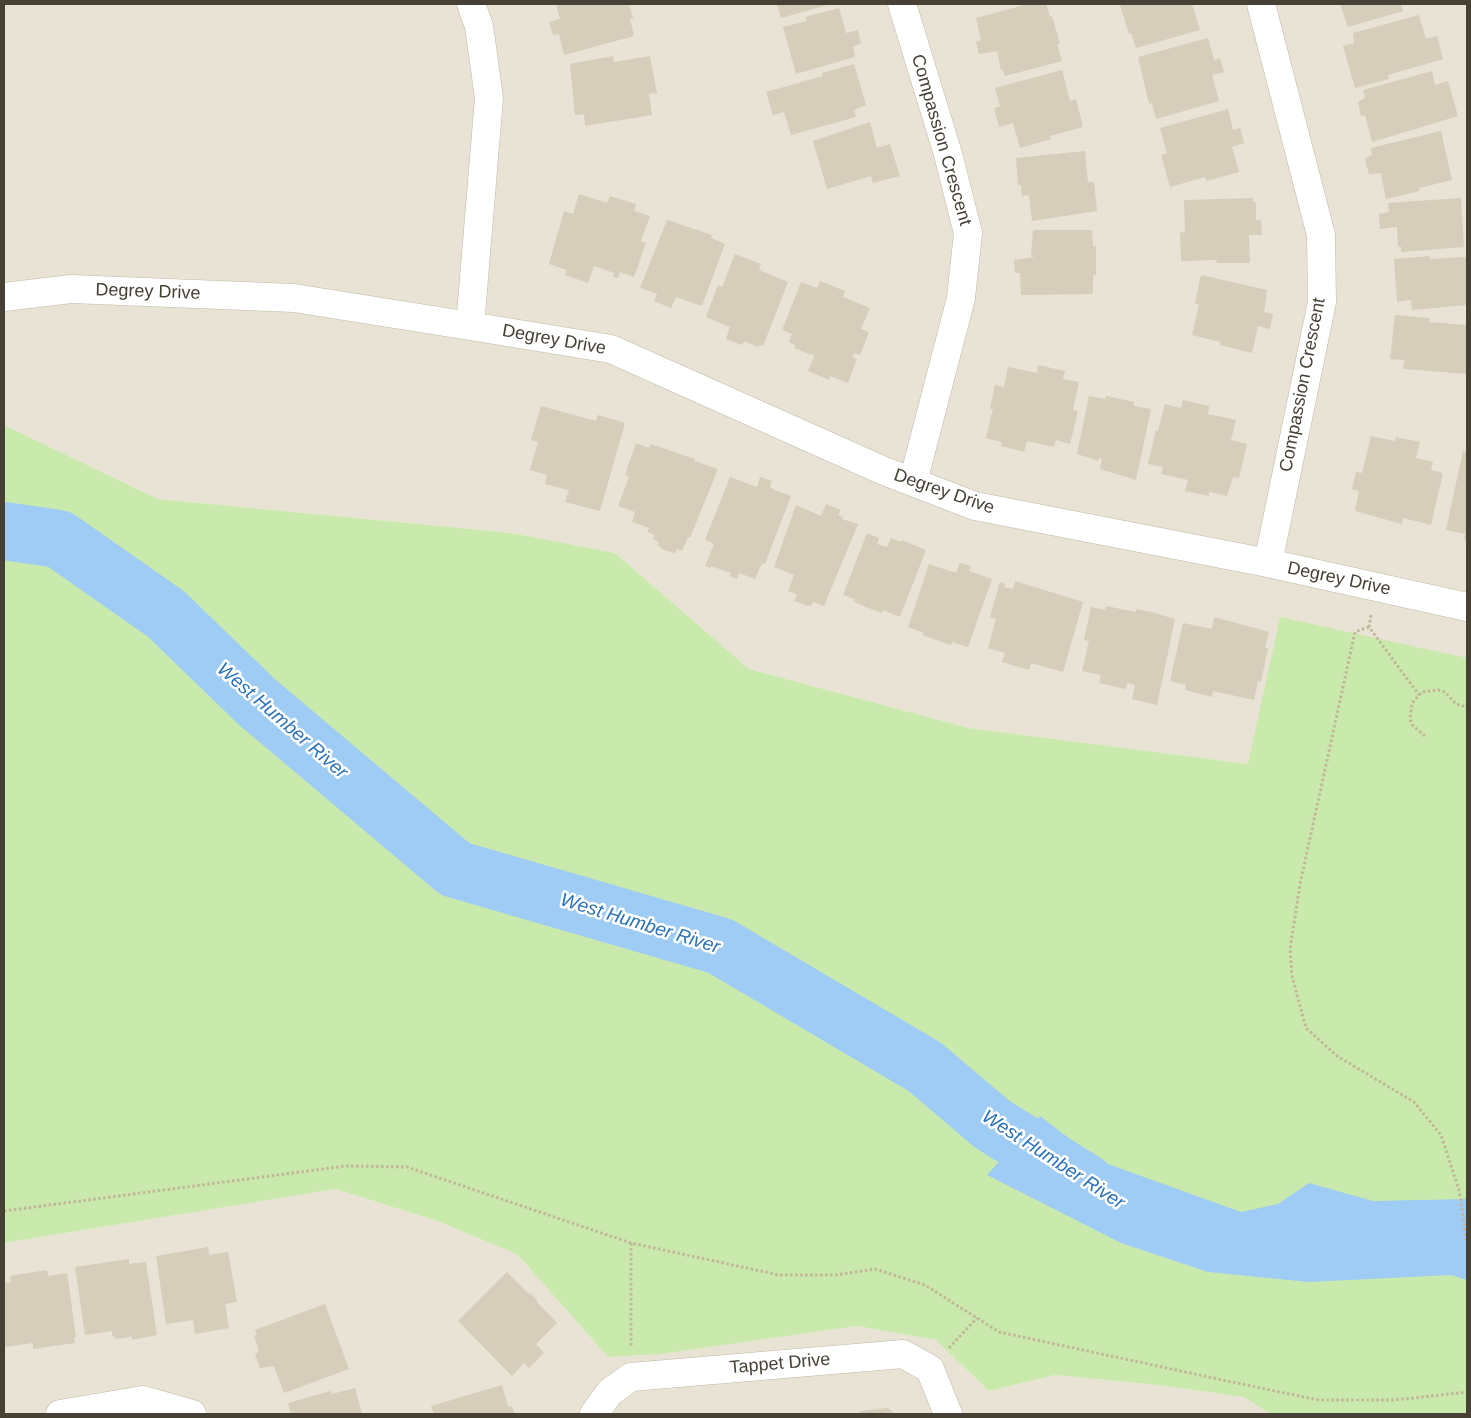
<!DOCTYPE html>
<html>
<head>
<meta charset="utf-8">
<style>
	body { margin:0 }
	#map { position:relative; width:1471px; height:1418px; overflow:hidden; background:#f4f1e6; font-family:Helvetica,sans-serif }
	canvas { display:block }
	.frame { position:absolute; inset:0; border:5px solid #474135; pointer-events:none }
</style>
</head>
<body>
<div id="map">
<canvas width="1471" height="1418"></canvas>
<div class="frame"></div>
</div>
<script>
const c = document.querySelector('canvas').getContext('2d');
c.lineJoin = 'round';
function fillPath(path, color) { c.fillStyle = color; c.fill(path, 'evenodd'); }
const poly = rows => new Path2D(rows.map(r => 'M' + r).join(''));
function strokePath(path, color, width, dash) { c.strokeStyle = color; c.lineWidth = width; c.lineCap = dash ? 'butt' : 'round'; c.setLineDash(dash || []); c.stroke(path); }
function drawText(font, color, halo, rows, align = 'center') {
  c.font = font + ' Helvetica,sans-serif'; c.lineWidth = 5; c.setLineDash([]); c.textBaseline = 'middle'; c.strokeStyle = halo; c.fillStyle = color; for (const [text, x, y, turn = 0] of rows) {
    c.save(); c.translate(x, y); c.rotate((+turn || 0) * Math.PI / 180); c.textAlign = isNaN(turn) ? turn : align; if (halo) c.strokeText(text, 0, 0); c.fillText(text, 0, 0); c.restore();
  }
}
fillPath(poly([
	[4,4,1467,4,1467,811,1248,764,969,728,749,669,615,553,512,533,158,499,4,425],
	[336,1189,437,1221,517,1254,608,1357,662,1354,857,1326,936,1340,989,1391,1055,1375,1167,1386,1244,1397,1270,1414,4,1414,4,1243]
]), '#e8e3d4');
fillPath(poly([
	[4,425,158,499,512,533,615,553,749,669,969,728,1248,764,1280,617,1467,658,1467,1414,1270,1414,1244,1397,1167,1386,1055,1375,989,1391,936,1340,857,1326,662,1354,608,1357,517,1254,437,1221,336,1189,4,1243]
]), '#caeaad');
fillPath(poly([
	[1040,1116,1097,1160,1241,1212,1278,1204,1309,1183,1373,1201,1467,1199,1467,1280,1451,1275,1309,1282,1208,1272,1121,1243,987,1175]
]), '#9fccf4');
strokePath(poly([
	[4,531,59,539,166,614,257,702,455,869,720,946,925,1067,992,1124,1086,1183]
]), '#9fccf4', 58);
fillPath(poly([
	[556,4,629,4,633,18,630,19,634,36,564,55,559,34,553,35,549,22,560,19],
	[777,4,831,4,781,18],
	[1028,4,1046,4,1050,17,1052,16,1060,44,1057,44,1062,61,1005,76,1003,70,1001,70,997,51,979,54,976,42,981,40,976,18],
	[1122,4,1192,4,1200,30,1136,48,1131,33,1129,34,1120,5],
	[1340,4,1401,4,1403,11,1348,27],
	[839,8,846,33,858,30,861,43,853,47,855,57,796,74,783,27,807,21,805,17],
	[1419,15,1426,39,1437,36,1443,59,1388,75,1389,79,1355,88,1343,46,1354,43,1353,33],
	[1208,38,1214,60,1220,58,1224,72,1212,75,1219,101,1156,119,1152,103,1149,104,1138,57],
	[613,56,614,62,650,56,657,93,649,94,652,115,585,126,584,114,575,115,570,64],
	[854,64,866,105,854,110,856,117,791,135,784,112,773,115,766,92,823,76,822,73],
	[1062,70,1070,101,1076,99,1083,127,1050,136,1051,139,1020,148,1013,123,999,127,994,108,1000,106,995,88],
	[1432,71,1435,85,1448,81,1458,116,1372,142,1365,115,1361,116,1358,102,1365,98,1363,90],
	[1228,109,1233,130,1240,128,1244,143,1232,147,1239,172,1207,181,1205,177,1170,187,1161,155,1167,153,1160,128],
	[870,122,877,148,890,144,900,176,873,183,871,176,827,189,813,141],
	[1441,131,1452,180,1419,188,1420,191,1386,199,1381,173,1369,174,1365,159,1372,155,1371,148],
	[1085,151,1088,182,1094,182,1097,211,1032,221,1029,195,1022,196,1021,185,1018,185,1016,158],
	[579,194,607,203,610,196,636,204,634,211,650,216,641,241,646,243,634,277,620,272,618,278,613,277,614,273,594,266,588,283,565,275,567,270,549,264,564,211,573,214],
	[1253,198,1253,202,1256,202,1256,220,1261,220,1262,235,1249,235,1250,263,1216,263,1217,260,1181,261,1180,232,1185,233,1184,200],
	[1461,198,1464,247,1401,252,1401,247,1398,246,1397,227,1380,229,1379,214,1389,212,1388,203],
	[667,220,712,235,711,238,725,244,702,306,676,297,671,308,654,301,657,294,640,288],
	[1033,230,1092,230,1093,246,1096,246,1096,275,1093,275,1093,294,1021,295,1020,273,1015,273,1014,260,1034,257,1031,255],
	[735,254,761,264,759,270,788,282,763,346,759,345,758,347,744,341,742,345,726,339,730,327,706,317,718,285,722,287],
	[1430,256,1430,259,1467,257,1467,305,1412,310,1411,300,1397,302,1394,259],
	[1201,275,1267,290,1264,312,1273,314,1270,329,1258,326,1252,353,1220,345,1221,342,1192,335,1199,305,1195,303],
	[820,281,845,291,843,297,870,308,861,329,869,332,860,355,854,353,852,357,857,359,848,383,830,376,829,380,808,371,815,354,812,355,794,348,795,345,789,342,792,334,782,330,801,282,817,288],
	[1395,315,1430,318,1429,322,1467,325,1467,374,1403,369,1404,360,1390,359],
	[1038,365,1065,371,1063,379,1079,382,1073,410,1078,411,1070,444,1056,440,1054,447,1027,441,1024,452,1001,446,1002,442,986,438,993,409,990,409,995,385,1004,387,1008,367,1037,373],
	[1089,396,1105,399,1106,396,1134,402,1134,406,1151,409,1136,480,1100,469,1102,459,1099,458,1098,461,1077,454],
	[1183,400,1209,406,1208,414,1236,420,1231,440,1247,444,1239,478,1233,477,1227,496,1209,492,1209,496,1185,491,1188,480,1161,474,1163,467,1148,464,1156,430,1158,431,1165,404,1181,408],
	[541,406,596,421,598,415,625,423,600,511,565,502,569,490,545,484,547,475,530,470,538,442,531,440],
	[1371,436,1395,441,1396,437,1420,442,1416,458,1433,462,1431,470,1443,473,1431,525,1403,518,1402,524,1355,511,1359,491,1352,489,1356,472,1362,473],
	[636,443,649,448,651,444,695,459,694,461,718,469,690,538,688,537,682,551,677,549,675,553,664,550,657,545,659,542,653,539,655,535,647,532,649,528,632,522,635,512,618,506,629,477,625,475],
	[1463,451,1467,452,1467,541,1464,540,1465,534,1446,530],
	[730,477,757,487,760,477,772,481,770,487,774,490,791,496,765,564,762,563,755,579,739,573,737,579,730,576,731,573,711,566,711,568,705,566,714,544,705,540],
	[826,504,841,510,838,515,843,517,842,519,858,524,824,606,813,602,811,606,808,606,794,601,797,595,788,591,794,575,774,567,796,505,821,516],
	[867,533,879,538,877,544,887,547,891,538,901,542,902,540,926,550,900,617,883,610,881,613,854,602,855,599,843,595],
	[960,563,971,566,969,571,992,579,968,647,952,642,951,645,922,635,924,633,908,627,929,564,956,573],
	[1015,581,1083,602,1063,672,1031,663,1029,670,1002,662,1005,653,988,648,996,619,990,617,1000,582,1005,584,1004,587,1013,589],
	[1106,606,1136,612,1136,609,1151,612,1175,619,1157,705,1132,699,1135,685,1127,683,1126,689,1099,683,1101,675,1082,671,1089,641,1084,640,1091,607,1105,610],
	[1214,617,1269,632,1265,648,1268,648,1261,682,1258,681,1254,700,1213,691,1212,697,1185,690,1186,685,1170,681,1183,623,1212,629],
	[208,1247,209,1255,228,1252,237,1302,225,1304,229,1328,195,1334,193,1320,166,1324,156,1256],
	[129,1259,129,1264,146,1262,157,1335,132,1340,131,1334,130,1337,117,1339,112,1335,112,1331,85,1335,75,1267],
	[47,1270,48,1276,67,1273,76,1337,74,1338,75,1343,33,1349,33,1343,5,1347,4,1283,11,1282,10,1276],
	[507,1272,529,1294,530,1293,537,1300,536,1301,557,1323,536,1344,544,1353,529,1368,524,1363,512,1376,458,1321],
	[325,1304,349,1369,284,1393,274,1366,260,1368,255,1354,259,1351,254,1336,257,1335,255,1330],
	[502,1385,508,1407,512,1406,515,1414,434,1414,431,1406],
	[355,1388,362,1414,291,1414,288,1403,331,1391,332,1394],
	[888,1408,895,1414,860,1414,860,1411]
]), '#d6cdbb');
const minor = poly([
	[471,4,479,26,489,98,470,326,611,349,884,471,975,506,1268,563,1467,607],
	[902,4,948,154,968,233,961,298,913,482],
	[1261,4,1321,235,1322,302,1268,563],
	[4,297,71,289,294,298,470,326],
	[60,1414,143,1400,192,1414],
	[594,1414,610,1392,631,1377,903,1354,930,1369,948,1414]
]);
strokePath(minor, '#c0b9a8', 29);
strokePath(poly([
	[1371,615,1369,627,1419,695],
	[1369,627,1355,632,1300,884,1290,949,1292,976,1306,1028,1337,1056,1414,1102,1441,1135,1459,1190,1467,1243],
	[1425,736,1413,726,1410,719,1412,703,1422,692,1438,690,1445,692,1456,704,1467,707],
	[4,1211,346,1166,407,1167,631,1243,779,1275,835,1275,875,1269,925,1285,999,1332,1246,1385,1319,1400,1395,1400,1467,1392],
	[631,1243,631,1346],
	[949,1348,977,1318]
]), '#c2b699', 3, [2.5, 2.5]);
strokePath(minor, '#fff', 28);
drawText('18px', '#474135', '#fff', [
	["Compassion Crescent",941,140,74],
	["Degrey Drive",148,292,2],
	["Degrey Drive",554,340,10],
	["Compassion Crescent",1303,385,-79],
	["Degrey Drive",944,492,19],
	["Degrey Drive",1339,579,12],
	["Tappet Drive",780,1364,-5]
]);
drawText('italic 19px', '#2972b8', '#fff', [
	["West Humber River",282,721,41],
	["West Humber River",640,924,17],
	["West Humber River",1053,1160,33]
]);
</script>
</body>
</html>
